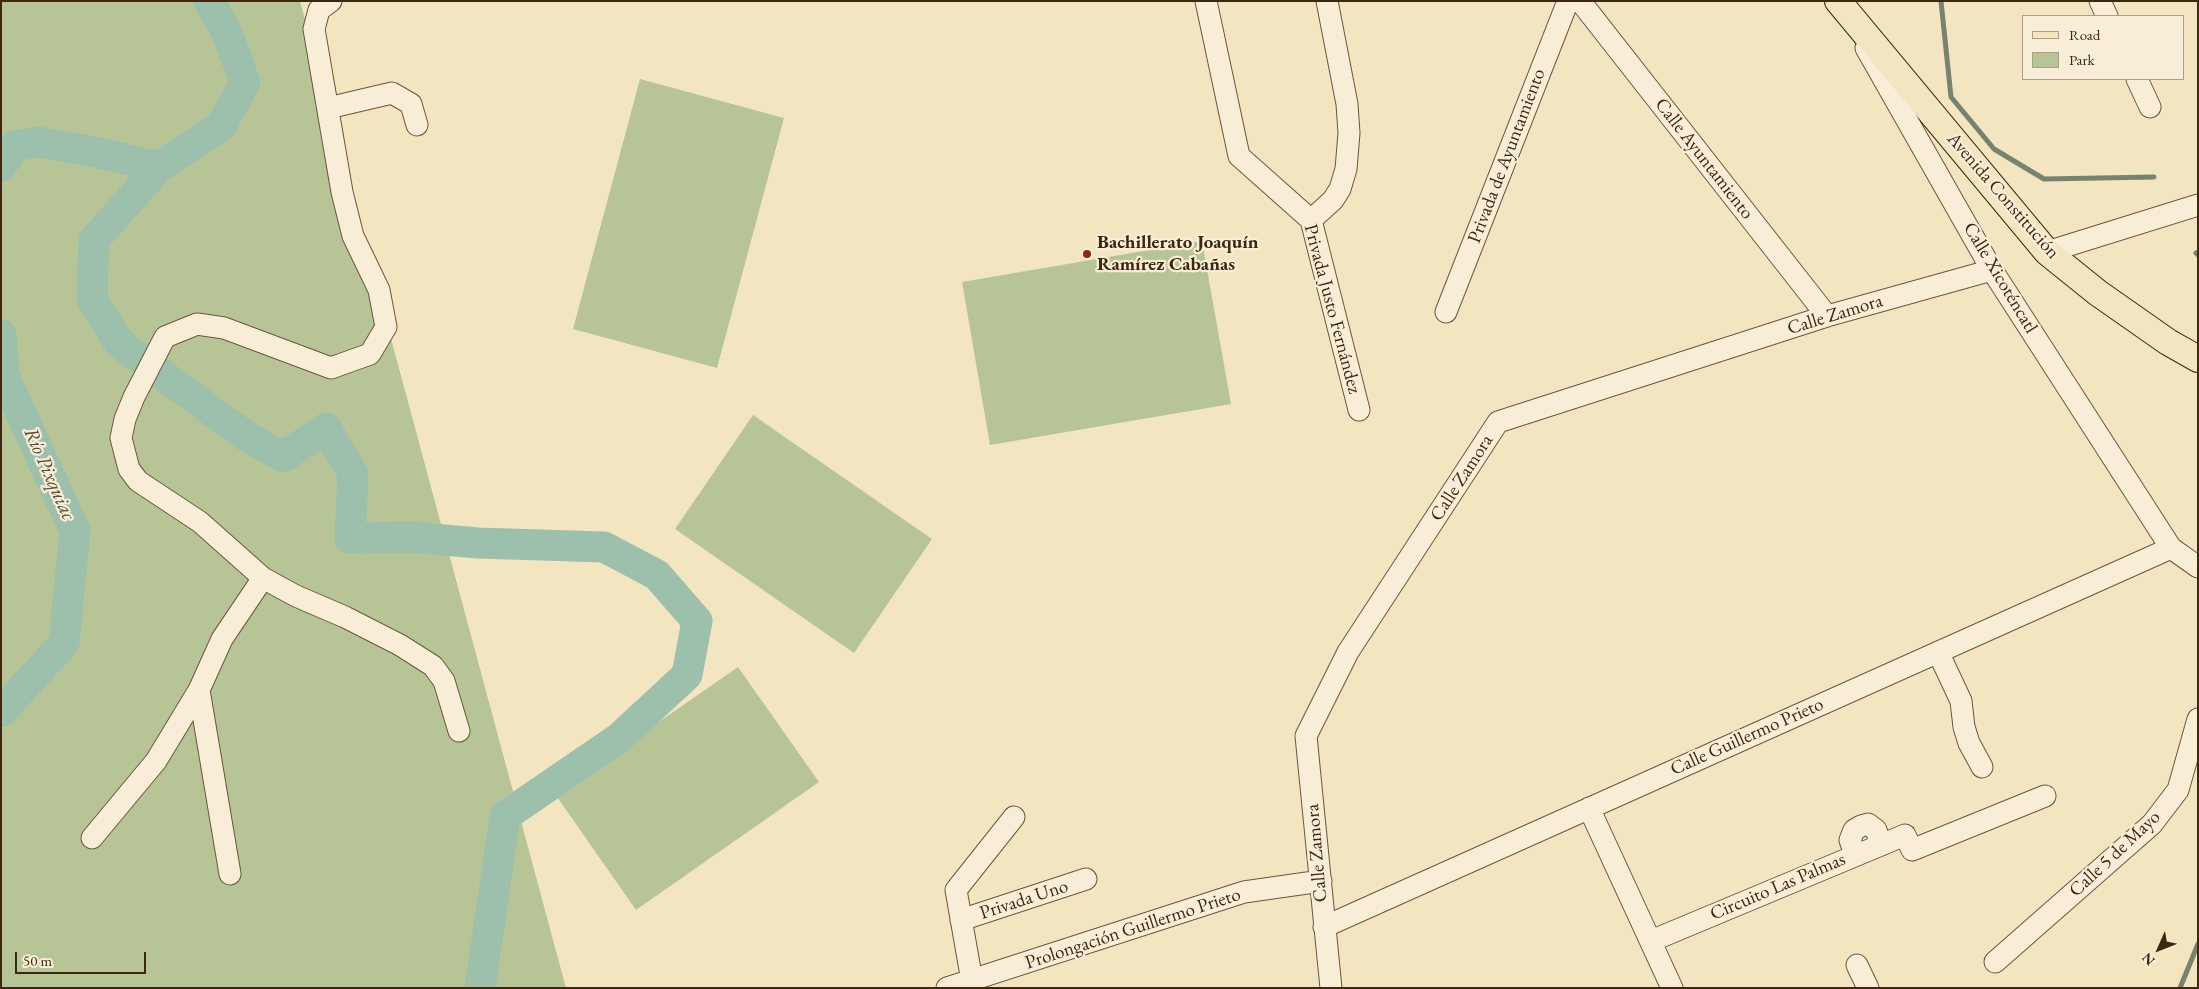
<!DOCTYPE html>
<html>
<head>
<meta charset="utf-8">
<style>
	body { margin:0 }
	#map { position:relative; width:2199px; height:989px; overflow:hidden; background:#f4e5c1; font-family:"EB Garamond",serif }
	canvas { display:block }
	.frame { position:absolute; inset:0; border:2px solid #3d270f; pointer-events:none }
	.legend { position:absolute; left:2022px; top:15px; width:162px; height:65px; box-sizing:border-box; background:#f8eed7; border:1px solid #ad9e87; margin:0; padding:6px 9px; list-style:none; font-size:15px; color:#3d270f }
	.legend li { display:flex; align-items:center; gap:10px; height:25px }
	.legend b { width:25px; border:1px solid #ad9e87 }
	.north { position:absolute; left:2134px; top:924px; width:50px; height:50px; -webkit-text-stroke:4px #f8eed7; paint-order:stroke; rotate:226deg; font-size:14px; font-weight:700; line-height:20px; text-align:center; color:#3d270f }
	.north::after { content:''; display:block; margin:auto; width:18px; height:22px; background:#3d270f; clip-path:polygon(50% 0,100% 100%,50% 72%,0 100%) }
	.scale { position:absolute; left:15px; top:952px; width:131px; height:22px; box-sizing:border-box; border:2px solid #3d270f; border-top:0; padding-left:6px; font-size:15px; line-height:18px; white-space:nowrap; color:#3d270f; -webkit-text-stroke:4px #f8eed7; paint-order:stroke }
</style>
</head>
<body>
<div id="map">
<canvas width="2199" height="989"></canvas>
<div class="frame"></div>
<ul class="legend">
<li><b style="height:6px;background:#f4e5c1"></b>Road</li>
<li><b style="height:14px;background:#b7c596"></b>Park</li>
</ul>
<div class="north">N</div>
<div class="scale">50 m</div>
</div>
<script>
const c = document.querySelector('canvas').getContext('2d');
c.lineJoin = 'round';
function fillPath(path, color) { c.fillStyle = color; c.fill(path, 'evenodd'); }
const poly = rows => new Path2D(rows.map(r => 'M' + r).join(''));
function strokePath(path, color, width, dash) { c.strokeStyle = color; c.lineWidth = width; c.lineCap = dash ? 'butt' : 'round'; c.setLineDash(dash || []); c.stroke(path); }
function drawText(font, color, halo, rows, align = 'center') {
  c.font = font + ' "EB Garamond",serif'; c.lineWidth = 4.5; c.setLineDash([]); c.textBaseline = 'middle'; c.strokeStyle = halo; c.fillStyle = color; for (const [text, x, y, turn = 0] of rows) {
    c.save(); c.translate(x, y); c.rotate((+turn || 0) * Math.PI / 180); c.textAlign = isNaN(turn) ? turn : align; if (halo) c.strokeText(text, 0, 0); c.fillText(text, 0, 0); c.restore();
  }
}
fillPath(poly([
	[1,1,300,1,566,988,1,988],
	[640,79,784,118,717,368,573,329],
	[1202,241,1231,404,990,445,962,282],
	[753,415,932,539,854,653,675,529],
	[738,667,819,782,636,910,555,794]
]), '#b7c596');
strokePath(poly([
	[1941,1,1951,97,1994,149,2044,179,2154,177],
	[2196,253,2198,255],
	[2180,988,2198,944]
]), '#77836e', 5);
strokePath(poly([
	[1,166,15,146,38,142,91,151,159,167,221,126,245,83,228,35,209,1],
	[159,167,94,240,92,299,119,343,246,436,283,457,326,428,353,474,350,538,411,537,478,543,604,547,657,575,697,621,687,675,619,738,505,816,480,988],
	[1,335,4,376,75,531,64,643,1,712]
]), '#9dc0ad', 31);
const minor = poly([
	[331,1,319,10,314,29,342,192,353,236,379,290,386,327,370,354,331,368,224,328,197,324,165,337,134,397,125,419,121,438,129,469,138,481,200,522,263,578,296,596,345,617,400,645,433,666,444,681,459,731],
	[1206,1,1239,156,1311,220,1359,410],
	[1580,1,1827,316],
	[2100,1,2107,16],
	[1866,48,1992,270,2171,548,2198,567],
	[2137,79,2150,107],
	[328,108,392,93,411,104,417,125],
	[1311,220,1333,200,1340,189,1346,169,1349,133,1347,104,1327,1],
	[2047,252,2198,205],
	[1446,312,1568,1],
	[1938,652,1961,701,1964,727,1969,743,1982,767],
	[199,690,230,874],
	[1589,808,1672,988],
	[92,838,156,761,199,690,222,639,263,578],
	[1855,855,1850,840,1854,830,1861,826,1868,824,1876,830,1881,845],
	[961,920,1086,879],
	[1324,927,2171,548],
	[1651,941,1905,835,1912,850,2045,796],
	[1995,962,2152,824,2178,790,2198,719],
	[1857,965,1868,988],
	[972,981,956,890,1014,817],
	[947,988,1244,892,1321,881],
	[1331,988,1306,736,1348,652,1498,422,1827,316,1992,270]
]);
const major = poly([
	[1838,1,2047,252,2098,293,2168,342,2198,359]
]);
strokePath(minor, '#6b563c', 23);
strokePath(major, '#3d270f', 28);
strokePath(minor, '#f8eed7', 21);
strokePath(major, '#f4e5c1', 26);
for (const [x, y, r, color] of [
	[1087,254,5,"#8f2418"]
]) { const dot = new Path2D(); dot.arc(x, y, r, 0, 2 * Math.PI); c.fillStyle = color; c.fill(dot); strokePath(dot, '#f8eed7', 2); }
drawText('19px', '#3d270f', '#f8eed7', [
	["Privada de Ayuntamiento",1507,156,-69],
	["Calle Ayuntamiento",1704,159,52],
	["Avenida Constitución",2003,196,49],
	["Calle Xicoténcatl",2000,278,59],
	["Privada Justo Fernández",1332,309,75],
	["Calle Zamora",1835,315,-17],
	["Calle Zamora",1462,478,-57],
	["Calle Guillermo Prieto",1747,737,-24],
	["Calle Zamora",1317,853,-95],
	["Calle 5 de Mayo",2115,854,-43],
	["Circuito Las Palmas",1778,887,-23],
	["Privada Uno",1024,900,-18],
	["Prolongación Guillermo Prieto",1133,929,-18]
]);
drawText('bold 19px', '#3d270f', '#f8eed7', [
	["Bachillerato Joaquín",1097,243],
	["Ramírez Cabañas",1097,265]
], 'left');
drawText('italic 20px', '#554d36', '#f8eed7', [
	["Río Pixquiac",49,474,66]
]);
</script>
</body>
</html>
